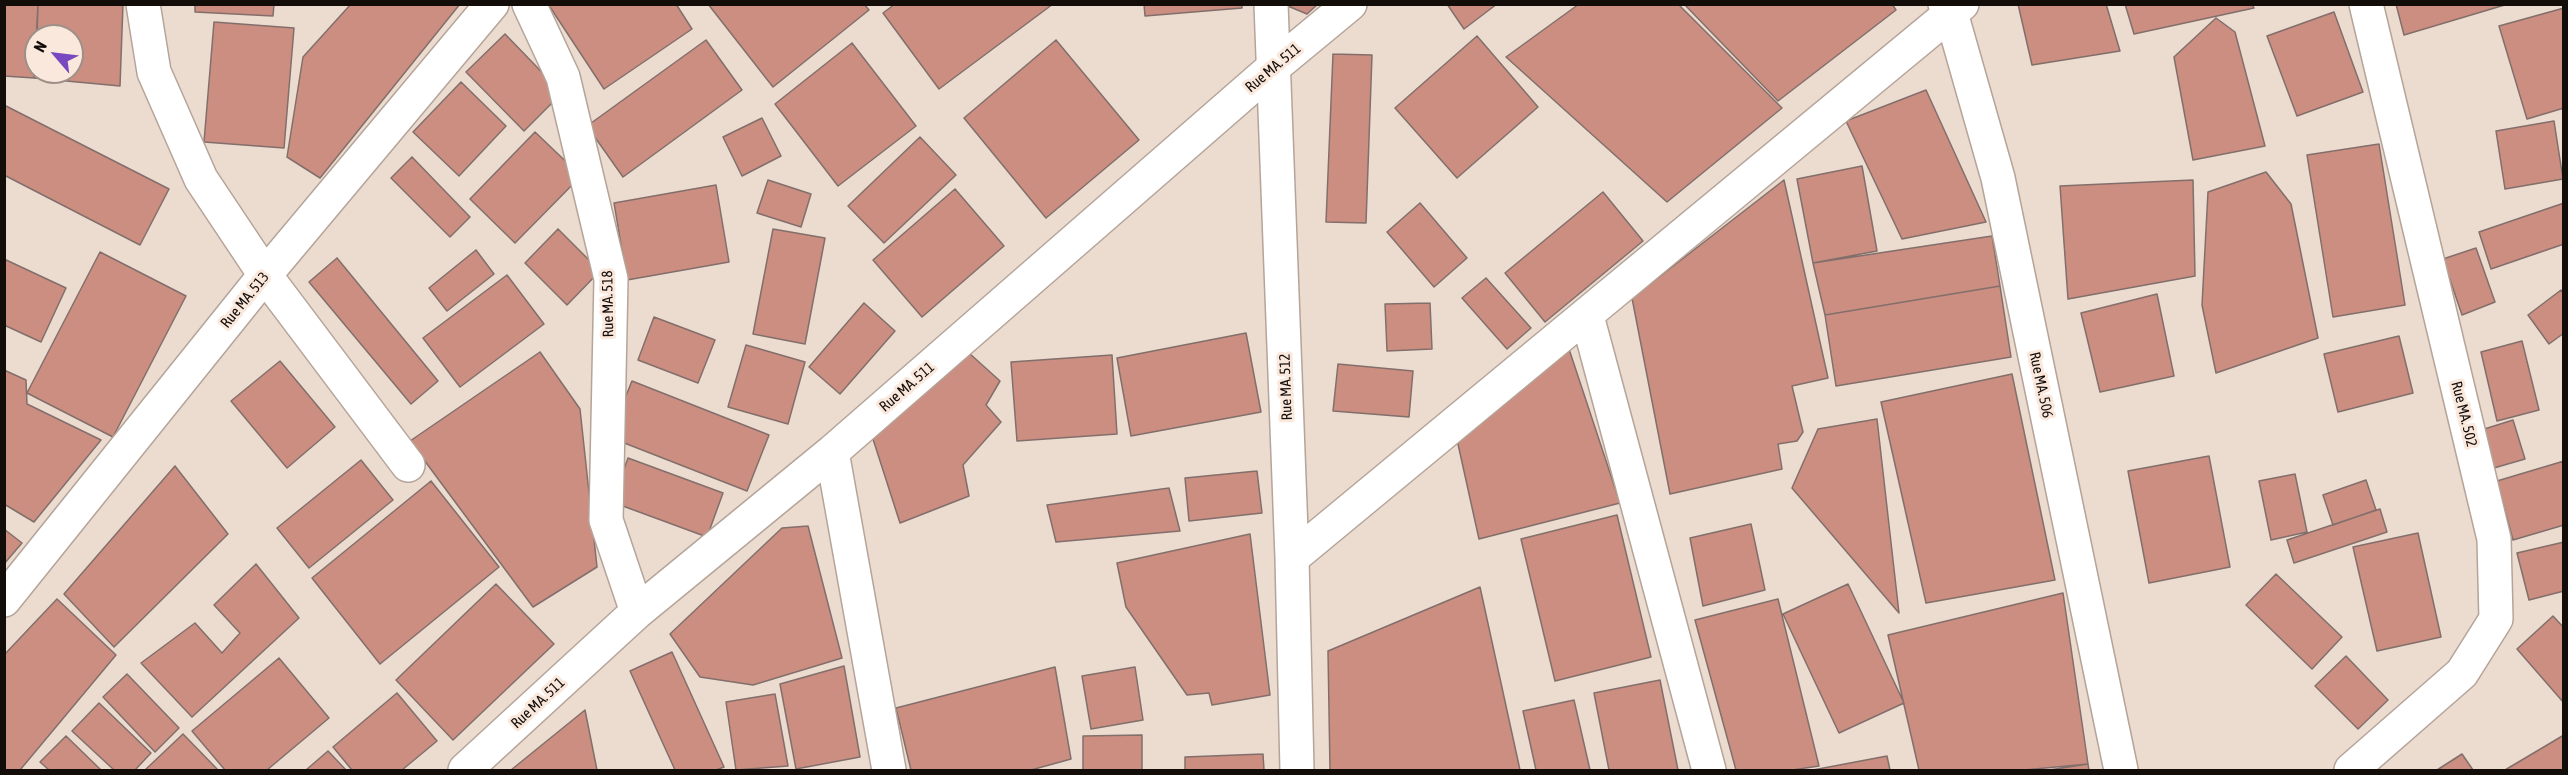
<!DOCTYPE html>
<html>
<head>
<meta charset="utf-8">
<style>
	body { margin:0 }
	#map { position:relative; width:2568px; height:775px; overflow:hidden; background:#ecdbcf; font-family:"Asap Condensed",sans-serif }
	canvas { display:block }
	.frame { position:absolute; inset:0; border:6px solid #130d0a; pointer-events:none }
	.north { position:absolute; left:24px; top:24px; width:60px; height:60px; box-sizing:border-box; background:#fae8dc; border:2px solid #9e9088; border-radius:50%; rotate:298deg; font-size:16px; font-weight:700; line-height:24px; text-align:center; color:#130d0a }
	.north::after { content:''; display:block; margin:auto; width:21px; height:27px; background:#7947bf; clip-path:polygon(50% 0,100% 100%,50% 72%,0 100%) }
</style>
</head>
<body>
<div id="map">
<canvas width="2568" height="775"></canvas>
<div class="frame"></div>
<div class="north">N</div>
</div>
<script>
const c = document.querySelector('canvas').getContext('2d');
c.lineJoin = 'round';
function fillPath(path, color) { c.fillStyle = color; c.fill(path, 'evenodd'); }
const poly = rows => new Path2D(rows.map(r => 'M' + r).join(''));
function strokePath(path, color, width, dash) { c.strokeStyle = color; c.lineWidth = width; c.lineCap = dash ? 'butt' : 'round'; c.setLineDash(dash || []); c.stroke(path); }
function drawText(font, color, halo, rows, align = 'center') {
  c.font = font + ' "Asap Condensed",sans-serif'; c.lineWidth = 6; c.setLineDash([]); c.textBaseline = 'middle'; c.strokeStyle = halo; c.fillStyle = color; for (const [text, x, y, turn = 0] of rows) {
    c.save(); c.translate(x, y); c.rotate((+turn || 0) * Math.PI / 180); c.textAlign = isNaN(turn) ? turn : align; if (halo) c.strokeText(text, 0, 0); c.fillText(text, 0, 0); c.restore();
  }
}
const building = poly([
	[4,4,38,4,34,78,4,76,4,4],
	[38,4,123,4,120,86,34,78,36,46,36,72,72,72,72,36,37,36,38,4],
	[195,4,274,4,273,16,195,12,195,4],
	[351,4,460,4,320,178,287,157,303,57,351,4],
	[548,4,676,4,692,29,604,89,548,4],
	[708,4,864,4,869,10,773,87,708,4],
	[895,4,1053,4,939,89,883,13,895,4],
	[1144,4,1242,4,1242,8,1145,16,1144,4],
	[1283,4,1318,4,1307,14,1283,4],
	[1447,4,1497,4,1464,29,1447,4],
	[1579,4,1678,4,1782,108,1667,202,1506,57,1579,4],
	[1684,4,1892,4,1896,10,1778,101,1684,4],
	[2018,4,2106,4,2120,51,2032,65,2018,4],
	[2125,4,2252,4,2254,8,2134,34,2125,4],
	[2396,4,2508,4,2404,35,2396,4],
	[2564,8,2564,108,2527,119,2499,26,2564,8],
	[2334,12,2363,92,2297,116,2267,36,2334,12],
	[2216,18,2235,32,2265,146,2193,160,2174,57,2216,18],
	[214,22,294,28,284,148,204,142,214,22],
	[505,34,562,93,524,131,466,72,505,34],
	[1477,36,1538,107,1457,178,1395,108,1477,36],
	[706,40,742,90,623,177,587,126,706,40],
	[1056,40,1139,140,1046,218,964,118,1056,40],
	[852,43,916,126,838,186,775,104,852,43],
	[1333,54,1372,55,1366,223,1326,222,1333,54],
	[461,82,506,126,459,176,413,132,461,82],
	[1926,90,1986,222,1902,239,1846,121,1926,90],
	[4,105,169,189,140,245,4,175,4,105],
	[762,118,781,156,742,176,723,137,762,118],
	[2554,121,2563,179,2505,189,2496,131,2554,121],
	[535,132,581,176,515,243,470,199,535,132],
	[920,137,956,175,884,243,848,206,920,137],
	[2379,144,2405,305,2333,317,2307,155,2379,144],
	[412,157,470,217,450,237,391,178,412,157],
	[1862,166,1877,251,1813,263,1797,179,1862,166],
	[2266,172,2291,204,2318,338,2216,373,2202,305,2208,192,2266,172],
	[768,180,811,194,801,227,757,213,768,180],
	[1784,180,1828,378,1792,386,1803,432,1797,441,1778,444,1782,469,1670,494,1632,298,1784,180],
	[2193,180,2195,276,2068,299,2060,186,2193,180],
	[716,185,729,262,627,280,614,203,716,185],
	[955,189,1004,246,922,317,873,260,955,189],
	[1603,192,1643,241,1545,322,1505,273,1603,192],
	[1420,203,1467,258,1434,287,1387,232,1420,203],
	[2564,203,2564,244,2491,269,2479,232,2564,203],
	[558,229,600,271,567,305,525,263,558,229],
	[773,229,825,238,805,344,753,334,773,229],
	[1992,236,2000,286,1825,315,1813,263,1992,236],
	[2476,248,2495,302,2462,315,2443,259,2476,248],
	[476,250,494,274,447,311,429,288,476,250],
	[100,252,186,296,113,437,27,393,100,252],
	[337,258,438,381,411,404,309,282,337,258],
	[4,259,66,288,41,342,4,325,4,259],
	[507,275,544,324,460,387,423,338,507,275],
	[1486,278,1531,328,1507,349,1462,298,1486,278],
	[2000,286,2011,357,1836,386,1825,315,2000,286],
	[2561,290,2564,294,2564,333,2549,344,2528,315,2561,290],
	[2157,294,2174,376,2100,392,2081,313,2157,294],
	[864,303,895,331,840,394,809,367,864,303],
	[1430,303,1432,349,1387,351,1385,304,1430,303],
	[654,317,715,340,698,383,638,360,654,317],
	[1246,333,1261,412,1131,436,1117,358,1246,333],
	[2399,336,2413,393,2338,412,2324,354,2399,336],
	[2522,341,2539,410,2497,421,2481,352,2522,341],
	[746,345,805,362,788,424,728,407,746,345],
	[1568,346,1620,503,1479,539,1454,426,1568,346],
	[540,352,580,409,597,567,533,607,410,441,540,352],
	[969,353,1000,381,986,405,1001,422,963,465,969,496,900,523,872,436,969,353],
	[1112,355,1117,434,1017,441,1011,362,1112,355],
	[280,361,335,427,287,468,231,401,280,361],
	[1338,364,1413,371,1409,417,1333,411,1338,364],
	[4,370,26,380,27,404,101,440,34,522,4,504,4,370],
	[2012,374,2055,580,1926,603,1881,402,2012,374],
	[632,381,769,435,747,491,609,437,632,381],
	[1877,419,1899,613,1792,488,1818,429,1877,419],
	[2513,420,2525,459,2487,470,2475,432,2513,420],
	[2209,456,2230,567,2149,583,2128,471,2209,456],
	[628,458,723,493,707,537,612,502,628,458],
	[361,460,393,500,309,568,277,528,361,460],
	[2564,461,2564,525,2513,540,2497,481,2564,461],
	[175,466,228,534,114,647,64,594,175,466],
	[1257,471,1262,513,1189,521,1185,478,1257,471],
	[2295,474,2307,532,2271,540,2259,481,2295,474],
	[2366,480,2376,510,2333,525,2323,495,2366,480],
	[431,481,499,567,380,664,312,578,431,481],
	[1169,488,1180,531,1056,542,1047,505,1169,488],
	[2380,509,2387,532,2294,563,2287,540,2380,509],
	[1617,515,1651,657,1555,681,1521,539,1617,515],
	[1751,524,1765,590,1703,606,1690,538,1751,524],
	[808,526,842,658,753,685,700,677,670,634,782,528,808,526],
	[4,529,22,543,4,564,4,529],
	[2418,533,2441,637,2377,651,2353,547,2418,533],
	[1250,534,1270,695,1212,705,1209,693,1187,695,1126,607,1117,563,1250,534],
	[2564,542,2564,591,2529,600,2517,553,2564,542],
	[256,564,299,618,192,717,141,663,195,623,222,653,240,633,214,605,256,564],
	[2276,574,2342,637,2312,669,2246,605,2276,574],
	[496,584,554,644,453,740,396,680,496,584],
	[1848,584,1904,703,1839,733,1783,614,1848,584],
	[1480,587,1520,770,1330,770,1328,651,1480,587],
	[2063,593,2088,764,2024,770,1919,770,1888,635,2063,593],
	[57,599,116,655,20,770,4,770,4,655,57,599],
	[1778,599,1819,766,1792,770,1736,770,1695,620,1778,599],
	[2553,616,2564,628,2564,703,2517,649,2553,616],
	[672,652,724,767,716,770,675,770,630,671,672,652],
	[2346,656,2388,700,2358,729,2315,686,2346,656],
	[279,658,329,718,267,770,225,770,192,731,279,658],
	[844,666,860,757,796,769,780,684,844,666],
	[1055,667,1071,759,1031,770,911,770,896,708,1055,667],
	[1135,667,1143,720,1091,729,1082,676,1135,667],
	[127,674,179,728,155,752,103,697,127,674],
	[1660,680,1678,770,1609,770,1594,693,1660,680],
	[397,693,437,741,402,770,352,770,333,747,397,693],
	[775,694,788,766,736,770,726,702,775,694],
	[1574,700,1590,770,1536,770,1523,711,1574,700],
	[99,703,151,753,135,770,114,770,72,731,99,703],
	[585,710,597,770,511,770,585,710],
	[183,734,218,770,145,770,183,734],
	[1142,735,1142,770,1083,770,1083,736,1142,735],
	[2564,735,2564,770,2505,770,2564,735],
	[66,736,101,770,49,770,40,762,66,736],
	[328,751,346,770,306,770,328,751],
	[1263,754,1264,770,1185,770,1185,757,1263,754],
	[2462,754,2473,770,2437,770,2462,754],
	[1887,756,1890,770,1813,770,1887,756],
	[2088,764,2089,770,2049,770,2088,764]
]);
fillPath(building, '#cc8e81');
strokePath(building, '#826f6b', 1.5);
const minor = poly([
	[143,4,154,72,201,179,265,275,408,465],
	[529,4,563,77,611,279,606,520,637,612],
	[1271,4,1292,558,1297,770],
	[1945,4,1951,13,1998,178,2121,770],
	[1587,316,1709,770],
	[832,452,889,770],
	[1292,558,1962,4],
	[4,600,265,275,492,4],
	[465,770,637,612,832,452,1275,66,1350,4],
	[2351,770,2462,673,2496,619,2494,539,2366,4]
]);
strokePath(minor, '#b5a499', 36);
strokePath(minor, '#fff', 33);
drawText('15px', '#130d0a', '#fae8dc', [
	["Rue MA. 511",1273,68,-40],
	["Rue MA. 513",245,300,-51],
	["Rue MA. 518",608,304,-91],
	["Rue MA. 506",2041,385,78],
	["Rue MA. 511",907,387,-41],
	["Rue MA. 512",1286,387,-92],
	["Rue MA. 502",2464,414,76],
	["Rue MA. 511",538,703,-43]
]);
</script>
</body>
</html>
